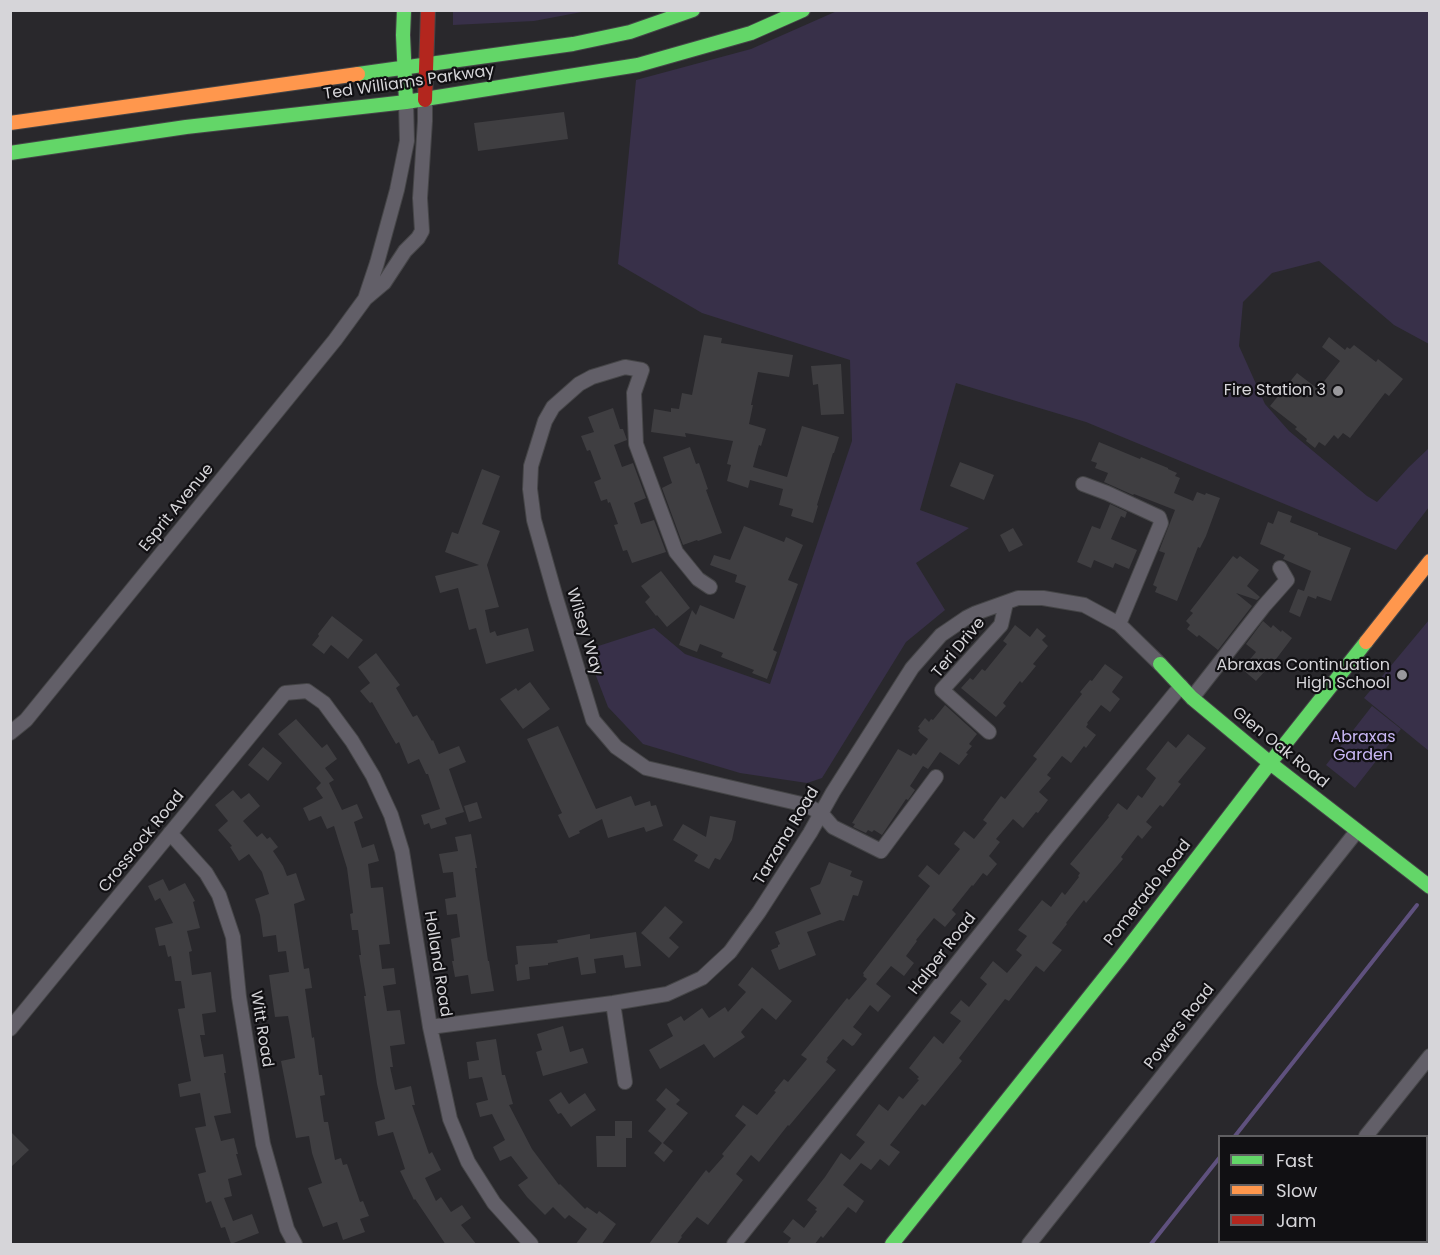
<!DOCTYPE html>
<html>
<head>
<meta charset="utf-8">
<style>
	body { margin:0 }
	#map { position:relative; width:1440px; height:1255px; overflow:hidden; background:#29282c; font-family:Poppins,sans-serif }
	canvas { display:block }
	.frame { position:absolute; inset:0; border:12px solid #d6d5d9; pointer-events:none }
	.legend { position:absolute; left:1218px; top:1135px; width:210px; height:108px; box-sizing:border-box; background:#111013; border:2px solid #605f62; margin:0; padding:8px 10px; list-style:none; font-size:18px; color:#d6d5d9 }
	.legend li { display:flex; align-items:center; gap:12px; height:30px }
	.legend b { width:30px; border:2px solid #605f62 }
</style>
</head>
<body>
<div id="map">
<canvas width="1440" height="1255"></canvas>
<div class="frame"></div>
<ul class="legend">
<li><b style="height:8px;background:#63d668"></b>Fast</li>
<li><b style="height:8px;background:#ff974d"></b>Slow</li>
<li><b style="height:8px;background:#b3261e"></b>Jam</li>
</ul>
</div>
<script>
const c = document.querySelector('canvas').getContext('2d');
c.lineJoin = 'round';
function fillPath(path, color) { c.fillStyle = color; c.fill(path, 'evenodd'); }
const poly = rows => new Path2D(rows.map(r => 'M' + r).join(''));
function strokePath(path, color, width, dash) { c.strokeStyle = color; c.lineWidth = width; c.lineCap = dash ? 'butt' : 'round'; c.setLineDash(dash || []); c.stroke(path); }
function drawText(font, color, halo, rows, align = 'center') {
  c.font = font + ' Poppins,sans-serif'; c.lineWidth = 4.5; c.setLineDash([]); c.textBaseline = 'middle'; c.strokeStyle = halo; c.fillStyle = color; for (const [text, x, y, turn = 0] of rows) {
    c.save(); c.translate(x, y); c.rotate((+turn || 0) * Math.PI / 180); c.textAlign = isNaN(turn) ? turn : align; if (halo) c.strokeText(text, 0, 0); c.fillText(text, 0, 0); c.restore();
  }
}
fillPath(poly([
	[453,11,453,10,587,11,534,21,453,25],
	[837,11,1429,11,1429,344,1394,325,1319,261,1272,273,1243,302,1239,346,1265,404,1289,431,1367,496,1377,502,1409,467,1429,448,1429,507,1396,550,1086,422,956,383,920,510,969,528,916,563,945,610,906,642,822,778,807,783,740,773,643,744,608,707,586,650,654,628,685,654,770,684,852,441,850,360,702,313,618,264,636,80,751,49],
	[1429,620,1429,751,1364,698],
	[1372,706,1401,729,1355,788,1326,765]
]), '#383049');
strokePath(poly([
	[1235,1136,1417,905],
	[1151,1244,1220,1157]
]), '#5f517e', 4);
fillPath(poly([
	[564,112,568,139,478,151,474,123],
	[704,335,722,338,721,343,793,355,789,377,758,372,751,405,753,405,749,424,766,429,761,446,759,445,753,467,787,477,802,426,839,437,834,453,833,453,817,505,818,506,813,523,791,516,793,509,779,505,783,489,750,480,748,488,727,481,731,465,727,464,733,441,685,433,686,437,651,432,654,409,671,412,671,408,679,409,682,393,692,395],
	[1329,337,1345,350,1347,347,1350,349,1354,345,1376,362,1378,359,1403,379,1389,396,1385,393,1350,438,1343,433,1338,439,1334,435,1325,446,1319,442,1315,448,1306,441,1307,439,1295,429,1297,427,1270,406,1297,373,1318,389,1340,361,1322,347],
	[841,364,844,414,821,415,818,384,813,385,811,366],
	[613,408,620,429,623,429,627,440,614,445,622,467,633,463,646,498,634,503,641,524,654,520,666,552,632,563,627,550,623,551,614,525,618,524,610,502,608,503,607,499,601,501,594,482,601,479,590,450,587,451,581,436,594,432,588,417],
	[1099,442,1140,459,1141,457,1168,468,1168,469,1177,473,1175,476,1180,478,1174,493,1193,501,1197,492,1205,495,1206,493,1220,498,1206,536,1200,548,1198,547,1177,601,1155,592,1157,587,1153,585,1165,553,1159,551,1175,510,1134,494,1133,495,1104,482,1108,473,1095,468,1097,463,1091,461],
	[690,447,696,464,699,463,708,489,706,490,722,533,698,541,697,540,683,545,662,488,672,483,663,457],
	[960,462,994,475,984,500,950,486],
	[482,469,500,476,482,524,500,531,487,565,499,607,485,610,490,633,495,631,497,636,528,628,534,651,486,664,476,628,469,630,458,588,440,593,435,576,479,565,445,552,452,532,458,534],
	[1110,504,1127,512,1125,518,1121,516,1111,539,1137,550,1129,569,1115,563,1113,568,1094,560,1091,568,1077,562,1092,526,1100,529],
	[1278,511,1292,516,1290,522,1318,533,1318,535,1351,548,1331,601,1317,596,1316,599,1308,596,1300,617,1289,612,1298,589,1304,591,1311,571,1283,559,1285,555,1260,544,1268,522,1273,524],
	[744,526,784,542,786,537,803,545,788,580,798,584,773,650,777,652,767,679,752,673,754,670,721,657,723,653,700,644,697,652,679,645,692,610,696,615,700,605,734,619,746,586,735,582,737,575,710,565,714,555,730,560],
	[1013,528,1023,545,1009,552,1000,535],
	[1233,556,1237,559,1240,556,1259,570,1247,586,1260,597,1257,600,1236,593,1252,606,1218,650,1199,635,1197,637,1187,629,1190,625,1186,621,1193,613,1190,611],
	[661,571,690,608,667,627,657,615,656,616,645,602,650,597,641,586],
	[332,616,363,640,348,659,331,645,324,654,312,645,319,636,318,634],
	[1263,621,1271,628,1273,625,1281,632,1282,630,1292,638,1267,671,1266,670,1256,681,1242,669,1256,652,1246,644],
	[1015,625,1030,637,1037,628,1046,636,1042,640,1048,646,1033,664,1036,666,1022,683,1020,681,1003,703,1006,706,996,717,961,688,970,678,973,680,982,669,985,671,1007,644,1003,641],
	[376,653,400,685,396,688,413,717,417,715,432,741,433,740,439,754,459,746,466,762,449,769,464,812,445,818,447,824,431,829,429,823,424,825,421,815,440,809,428,774,426,774,419,759,408,764,399,742,396,744,372,702,370,703,360,691,370,683,358,667],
	[1105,664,1123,677,1112,692,1120,699,1110,712,1101,705,1087,723,1088,724,1086,727,1096,735,1086,748,1084,746,1071,763,1062,756,1047,775,1051,778,1039,792,1048,800,1038,813,1036,812,1023,828,1013,819,996,839,1000,842,989,856,997,864,987,876,983,873,973,886,972,885,952,910,956,914,945,927,934,918,916,940,917,941,906,956,914,963,904,976,891,966,876,984,891,996,878,1012,870,1005,853,1027,862,1034,854,1045,852,1046,843,1039,827,1058,828,1059,826,1062,836,1070,789,1126,788,1125,759,1162,751,1155,736,1174,743,1180,708,1225,697,1217,681,1236,682,1237,676,1245,648,1245,706,1170,709,1173,724,1156,722,1154,746,1125,735,1116,743,1105,757,1115,776,1092,774,1091,784,1079,788,1082,807,1059,801,1055,847,998,849,1000,867,979,863,976,864,975,863,973,930,886,918,876,927,865,939,875,960,849,954,844,964,831,974,839,987,823,983,820,1001,796,1005,799,1037,759,1033,756,1082,694,1080,692,1090,680,1092,681],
	[530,682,550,709,523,729,500,699,516,688,518,691],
	[945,705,977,734,969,744,972,746,966,753,968,754,959,765,940,752,928,769,923,766,910,786,915,790,908,800,906,799,882,835,874,830,872,832,868,830,866,833,853,827,855,824,852,823,898,749,911,756,913,753,916,755,928,739,920,733,918,730,920,728,918,727,925,718,929,722,931,719,933,720],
	[296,719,322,748,327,744,337,759,325,768,334,780,329,783,342,810,357,804,363,818,354,822,362,848,374,844,379,861,368,864,371,888,383,887,390,944,379,945,382,969,394,968,396,984,383,986,387,1011,400,1010,405,1044,390,1046,393,1067,390,1067,395,1090,411,1086,415,1105,412,1105,429,1154,432,1152,441,1170,425,1178,436,1201,441,1197,451,1212,462,1205,471,1218,461,1225,477,1245,446,1245,415,1199,414,1200,400,1171,405,1169,393,1132,378,1136,375,1122,385,1119,377,1084,364,996,366,996,359,955,361,955,358,930,352,930,350,914,353,913,347,868,334,826,327,829,321,816,309,821,303,808,323,798,316,788,321,783,278,734],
	[558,726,596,809,631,796,635,806,650,801,651,806,656,805,663,826,646,832,644,827,608,838,602,819,579,831,580,833,569,838,558,815,562,813,527,739],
	[1188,734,1206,748,1178,782,1181,784,1163,807,1160,805,1146,822,1152,827,1142,839,1138,835,1121,857,1123,859,1086,903,1084,900,1066,923,1067,924,1052,943,1062,950,1044,972,1036,966,1009,1001,1005,999,959,1058,962,1061,925,1106,922,1104,890,1145,900,1152,889,1166,880,1159,871,1170,861,1163,843,1185,864,1201,856,1213,848,1207,823,1238,821,1236,814,1245,786,1245,791,1238,783,1232,793,1219,804,1228,817,1211,815,1210,817,1208,807,1200,825,1177,841,1153,850,1160,865,1142,856,1135,879,1104,888,1111,899,1096,903,1099,919,1080,917,1079,919,1077,909,1068,934,1036,943,1044,961,1021,950,1013,961,1000,969,1007,987,984,980,978,993,961,1007,973,1022,955,1016,950,1027,936,1018,930,1042,900,1051,907,1062,892,1065,895,1079,877,1078,876,1080,873,1070,864,1109,817,1108,816,1118,803,1127,810,1138,795,1142,798,1156,778,1146,769,1168,741,1176,748],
	[263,747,282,763,268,781,248,765],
	[233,790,241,799,249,793,260,806,243,821,257,837,262,833,267,839,270,837,278,847,273,851,283,866,287,876,296,873,305,900,294,904,304,969,309,968,312,988,305,989,312,1038,314,1037,319,1075,322,1075,325,1095,320,1096,324,1122,328,1122,335,1160,341,1158,343,1165,347,1164,360,1202,363,1201,369,1216,360,1219,365,1232,343,1240,337,1222,323,1227,308,1188,322,1183,312,1153,309,1136,296,1138,281,1061,295,1058,291,1032,288,1016,275,1017,269,975,289,972,286,951,278,952,276,935,263,937,260,915,255,899,269,894,262,872,249,854,239,861,230,847,232,846,218,830,228,821,215,805],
	[477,802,482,818,469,822,464,806],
	[710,816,736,821,732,840,720,860,715,858,709,869,694,861,698,855,673,840,683,824,706,837],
	[471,834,477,868,475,868,488,961,489,961,494,991,471,994,468,975,455,977,452,961,454,961,451,939,460,937,457,914,447,915,445,899,456,897,453,872,443,873,439,854,458,851,455,837],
	[829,862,852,871,850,876,863,881,858,896,853,895,844,921,840,920,807,932,816,955,779,970,771,950,778,947,778,945,780,944,775,932,821,914,810,888,820,884],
	[163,879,169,891,185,883,195,901,193,902,200,928,187,931,192,951,189,952,192,975,211,972,216,1012,202,1014,205,1035,200,1035,204,1057,223,1054,226,1073,224,1073,231,1113,214,1116,221,1141,234,1138,238,1154,236,1154,242,1175,228,1179,232,1196,224,1198,233,1221,252,1214,259,1233,231,1244,225,1227,221,1228,211,1201,206,1203,198,1174,206,1172,195,1128,206,1126,200,1093,180,1097,178,1084,191,1081,178,1009,185,1008,181,981,175,981,171,956,168,957,165,945,159,946,155,928,173,923,160,898,155,901,148,886],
	[665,906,683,922,669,938,679,947,669,958,641,933],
	[636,932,641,966,625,968,623,955,594,959,596,973,581,975,578,957,548,963,548,965,529,967,530,979,517,981,515,965,518,964,516,946,558,943,557,940,590,934,590,939],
	[752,967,792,1001,776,1020,762,1008,741,1032,745,1037,714,1058,704,1044,660,1069,649,1050,673,1036,667,1024,681,1016,684,1021,702,1008,709,1018,725,1007,728,1012,746,992,738,985],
	[563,1026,570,1052,583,1048,588,1063,543,1076,536,1052,542,1050,537,1034],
	[496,1039,502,1075,505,1075,513,1104,509,1105,532,1149,559,1185,560,1184,585,1209,587,1207,597,1214,599,1211,616,1224,601,1245,575,1245,587,1229,569,1215,565,1219,553,1207,545,1215,527,1197,518,1185,528,1178,511,1156,500,1161,493,1147,505,1140,492,1114,480,1117,476,1103,488,1100,482,1077,469,1079,467,1062,479,1060,476,1042],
	[666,1088,680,1100,676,1104,688,1113,663,1143,673,1151,664,1162,654,1153,662,1143,648,1131,666,1109,656,1100],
	[561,1092,569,1104,585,1093,596,1110,571,1127,561,1113,558,1114,549,1100],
	[615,1121,632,1121,632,1138,626,1138,626,1167,597,1167,596,1136,615,1136],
	[10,1131,29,1150,10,1168]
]), '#3f3e41');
const street = poly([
	[365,299,377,263,397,190,407,141,406,102],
	[1083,484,1107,493,1159,517,1161,523,1119,624],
	[710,587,698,579,676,552,636,444,634,393,642,370,625,367,592,377,579,384,553,407,545,421,531,466,530,489,534,520,556,598,593,720,616,747,646,768,806,805,821,813,833,827,881,851,936,777],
	[1192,698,1264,606,1287,580,1280,568],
	[989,732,942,690,1001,625,1006,603],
	[10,733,26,720,335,340,365,299,384,283,405,251,418,238,422,231,420,198,425,121,425,100],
	[170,833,206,873,219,895,233,937,239,997,263,1144,287,1229,295,1244],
	[613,1003,625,1082],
	[430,1027,613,1003,667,994,702,978,730,952,759,912,810,833,833,792,912,668,941,635,966,618,976,613,1018,598,1043,598,1084,605,1119,624,1160,664],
	[10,1029,285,693,307,691,324,703,352,741,373,776,391,815,402,851,430,1027,450,1119,468,1162,494,1203,531,1244],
	[1366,1136,1430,1056],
	[734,1244,1054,841,1181,686],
	[1029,1244,1357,831],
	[1280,1244,1282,1242]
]);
const fast = poly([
	[404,10,403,35,406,102],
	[358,74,573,44,630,32,693,10],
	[10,153,186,127,406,102,638,65,751,33,803,10],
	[1160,664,1192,698,1270,763,1430,887],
	[892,1244,1121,957,1270,763,1366,642]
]);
const slow = poly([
	[10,123,358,74],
	[1366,642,1430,561]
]);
const jam = poly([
	[425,100,428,10]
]);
strokePath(street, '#454547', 16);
strokePath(fast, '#454547', 16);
strokePath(slow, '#454547', 16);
strokePath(jam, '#454547', 16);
strokePath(street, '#625f68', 14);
strokePath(fast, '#63d668', 14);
strokePath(slow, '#ff974d', 14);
strokePath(jam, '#b3261e', 14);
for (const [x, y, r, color] of [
	[1338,391,6,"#99989c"],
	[1402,675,6,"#99989c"]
]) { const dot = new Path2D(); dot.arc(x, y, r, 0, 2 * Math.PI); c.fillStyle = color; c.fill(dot); strokePath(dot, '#111013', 2); }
drawText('16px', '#d6d5d9', '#111013', [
	["Ted Williams Parkway",409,83,-8],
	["Esprit Avenue",177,508,-51],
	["Wilsey Way",584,632,73],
	["Teri Drive",959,648,-50],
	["Glen Oak Road",1280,748,39],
	["Tarzana Road",787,836,-59],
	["Crossrock Road",142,842,-51],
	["Pomerado Road",1148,893,-52],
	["Halper Road",943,954,-52],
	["Holland Road",437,964,81],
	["Powers Road",1180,1027,-52],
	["Witt Road",261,1029,81]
]);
drawText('16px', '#d6d5d9', '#111013', [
	["Fire Station 3",1326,391],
	["Abraxas Continuation",1390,666],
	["High School",1390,684]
], 'right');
drawText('16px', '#c9b7f5', '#111013', [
	["Abraxas",1363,738],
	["Garden",1363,756]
]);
</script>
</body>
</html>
